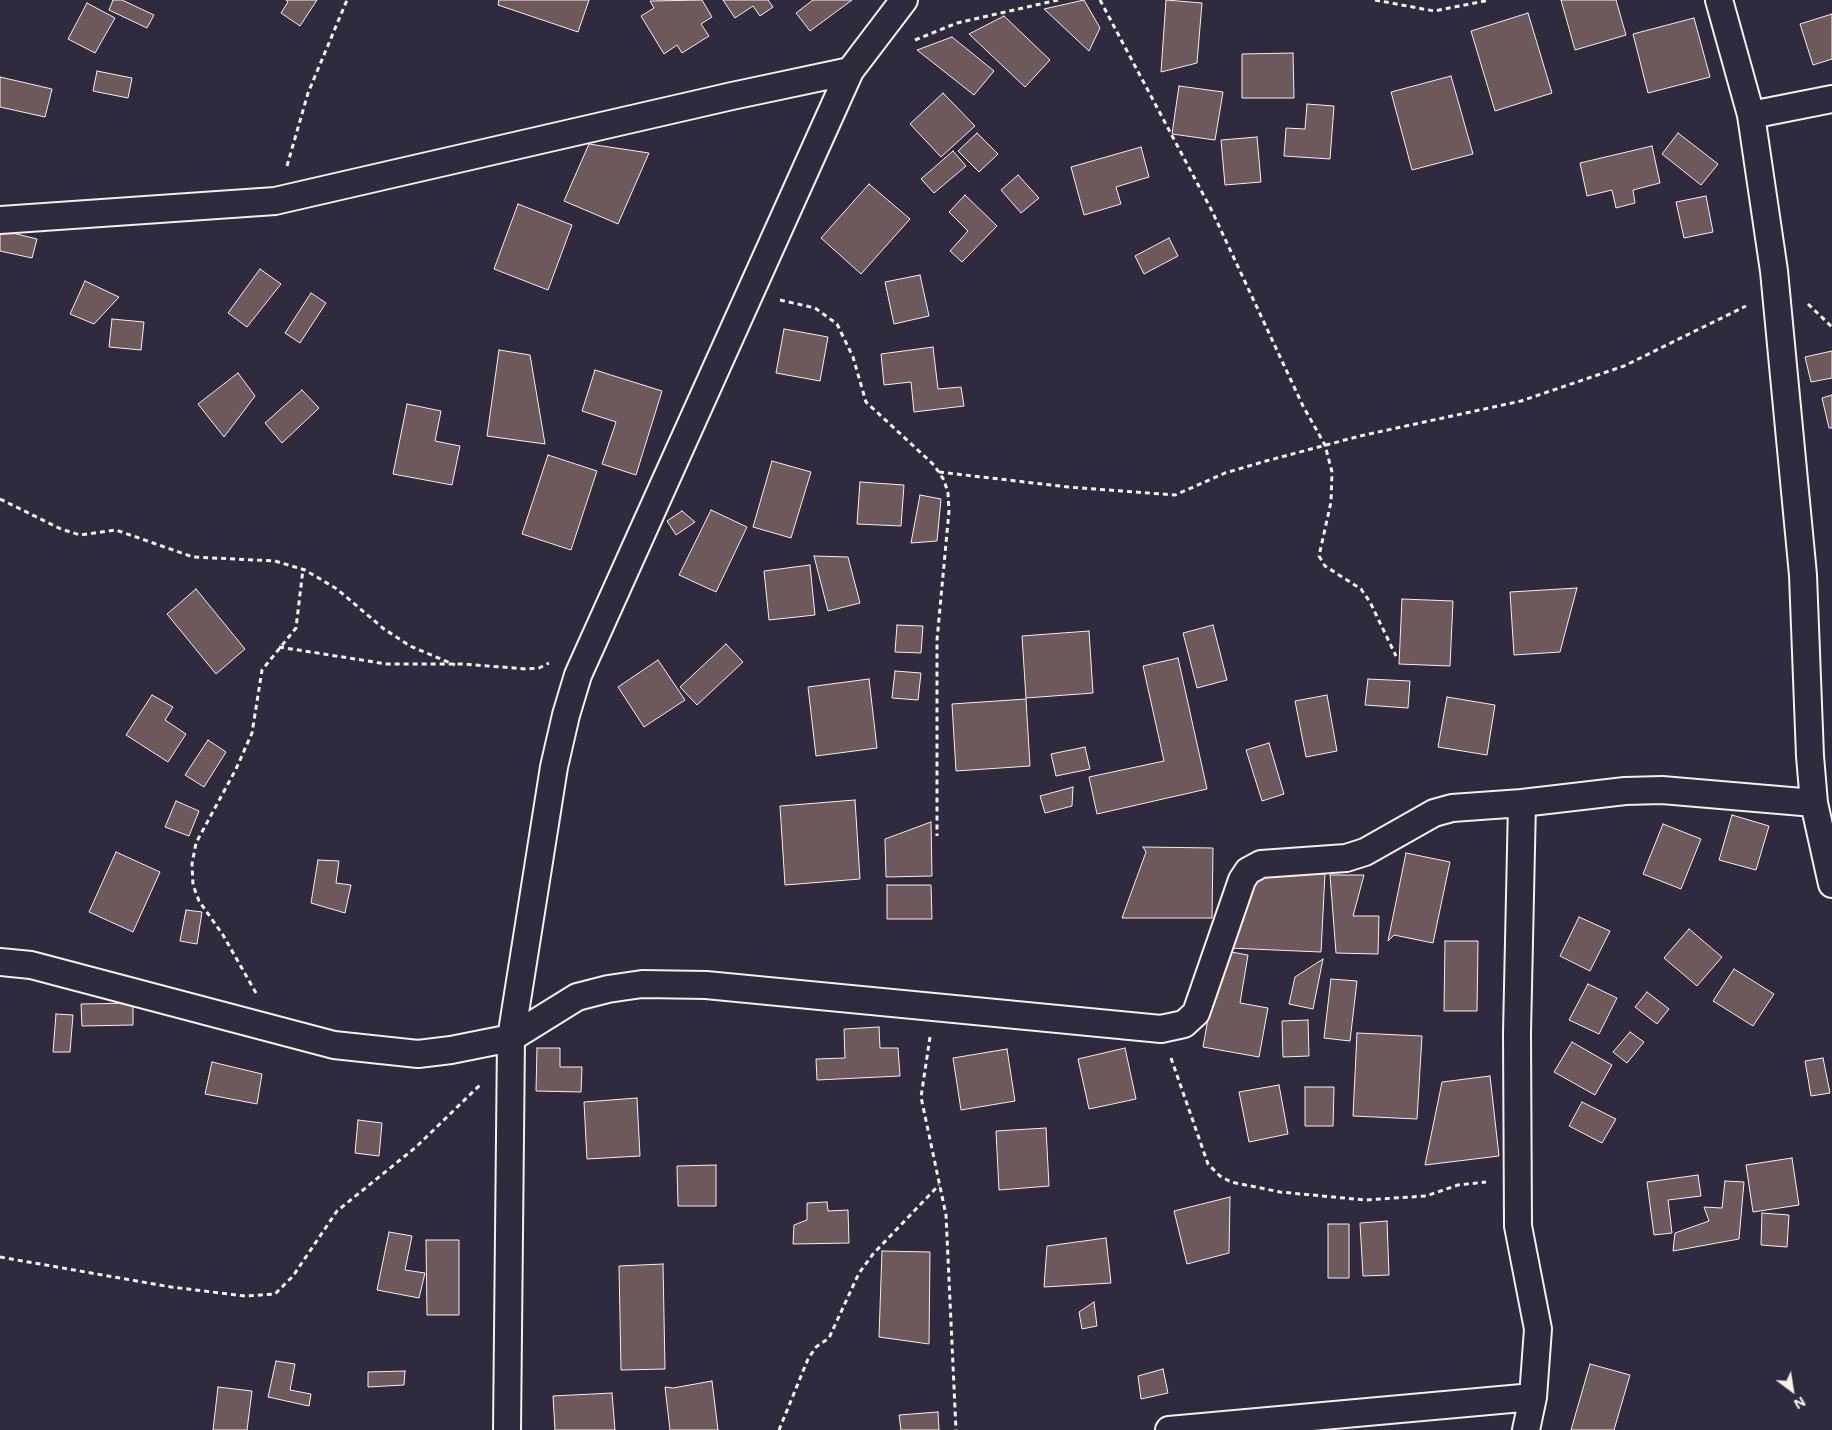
<!DOCTYPE html>
<html>
<head>
<meta charset="utf-8">
<style>
	body { margin:0 }
	#map { position:relative; width:1832px; height:1430px; overflow:hidden; background:#2f2a3d; font-family:Mali,sans-serif }
	canvas { display:block }
	.north { position:absolute; left:1767px; top:1365px; width:50px; height:50px; -webkit-text-stroke:4px #2f2a3d; paint-order:stroke; rotate:149deg; font-size:14px; font-weight:700; line-height:20px; text-align:center; color:#f4f1e8 }
	.north::after { content:''; display:block; margin:auto; width:18px; height:22px; background:#f4f1e8; clip-path:polygon(50% 0,100% 100%,50% 72%,0 100%) }
</style>
</head>
<body>
<div id="map">
<canvas width="1832" height="1430"></canvas>
<div class="north">N</div>
</div>
<script>
const c = document.querySelector('canvas').getContext('2d');
c.lineJoin = 'round';
function fillPath(path, color) { c.fillStyle = color; c.fill(path, 'evenodd'); }
const poly = rows => new Path2D(rows.map(r => 'M' + r).join(''));
function strokePath(path, color, width, dash) { c.strokeStyle = color; c.lineWidth = width; c.lineCap = dash ? 'butt' : 'round'; c.setLineDash(dash || []); c.stroke(path); }
const building = poly([
	[113,0,122,0,154,15,147,28,109,10,113,0],
	[286,0,317,0,300,26,281,13,288,2,286,0],
	[499,0,589,0,578,32,498,5,499,0],
	[702,0,712,17,701,24,709,36,682,53,677,45,664,54,641,16,654,8,650,1,702,0],
	[723,0,768,0,773,7,760,16,753,6,735,18,723,0],
	[813,0,852,0,810,31,796,13,813,0],
	[1084,0,1100,28,1089,51,1044,9,1084,0],
	[1166,0,1202,3,1197,63,1161,72,1166,0],
	[1561,0,1616,0,1626,35,1575,50,1561,0],
	[87,3,115,18,95,53,68,39,87,3],
	[1528,13,1552,93,1495,111,1471,31,1528,13],
	[1832,14,1832,59,1813,65,1800,24,1832,14],
	[1004,16,1050,60,1025,87,969,34,1004,16],
	[1694,18,1710,77,1648,93,1633,34,1694,18],
	[952,37,994,71,974,95,917,50,952,37],
	[1293,53,1294,98,1242,98,1242,54,1293,53],
	[97,71,132,78,128,98,93,91,97,71],
	[1451,76,1473,154,1412,170,1391,92,1451,76],
	[0,77,52,89,45,117,0,107,0,77],
	[1179,86,1223,92,1215,140,1172,134,1179,86],
	[943,93,975,126,941,157,910,124,943,93],
	[1307,104,1334,106,1330,159,1284,156,1286,128,1305,129,1307,104],
	[977,133,998,154,979,172,958,151,977,133],
	[1678,133,1718,164,1701,185,1662,154,1678,133],
	[1257,137,1261,182,1225,185,1221,140,1257,137],
	[589,144,649,153,618,224,564,201,589,144],
	[1652,146,1660,183,1633,190,1635,203,1616,208,1612,190,1587,196,1580,163,1652,146],
	[1141,147,1149,177,1116,187,1121,204,1084,215,1071,167,1141,147],
	[953,151,966,166,934,193,921,179,953,151],
	[1018,175,1039,198,1021,213,1001,190,1018,175],
	[869,184,910,219,861,274,821,238,869,184],
	[965,195,997,226,962,262,950,251,968,231,949,212,965,195],
	[1706,196,1713,232,1684,238,1676,202,1706,196],
	[518,204,572,225,548,290,494,269,518,204],
	[0,230,37,239,32,258,0,251,0,230],
	[1169,238,1178,256,1144,274,1135,256,1169,238],
	[260,269,281,284,247,327,228,313,260,269],
	[920,275,929,316,894,324,885,282,920,275],
	[85,281,119,297,94,324,70,314,85,281],
	[311,293,326,303,300,343,285,333,311,293],
	[112,319,144,322,141,350,109,347,112,319],
	[784,329,828,337,820,381,776,373,784,329],
	[933,347,938,389,961,387,964,406,914,412,911,382,884,385,881,354,933,347],
	[499,350,530,355,545,444,487,436,499,350],
	[1832,351,1832,378,1811,382,1805,357,1832,351],
	[595,370,662,391,636,475,602,464,616,422,582,411,595,370],
	[238,373,255,396,224,437,198,404,238,373],
	[302,390,319,408,282,443,265,423,302,390],
	[1832,395,1832,428,1829,428,1822,398,1832,395],
	[407,404,441,411,435,441,460,446,452,485,393,474,407,404],
	[548,455,597,471,571,550,522,534,548,455],
	[772,461,811,472,791,538,753,527,772,461],
	[860,482,904,485,901,526,857,524,860,482],
	[920,495,941,499,937,541,911,543,920,495],
	[711,510,747,527,716,592,679,575,711,510],
	[682,511,695,522,676,535,667,521,682,511],
	[814,556,848,557,860,603,828,611,814,556],
	[810,565,815,615,769,620,764,571,810,565],
	[1577,588,1560,652,1514,655,1510,592,1577,588],
	[196,589,245,649,216,674,167,614,196,589],
	[1402,599,1453,601,1450,666,1399,664,1402,599],
	[897,625,923,626,921,653,895,652,897,625],
	[1213,625,1227,680,1197,688,1183,633,1213,625],
	[1089,631,1093,693,1026,698,1022,636,1089,631],
	[726,644,743,662,697,705,680,687,726,644],
	[1178,658,1207,789,1097,814,1089,777,1164,761,1143,666,1178,658],
	[658,660,685,700,644,727,618,687,658,660],
	[895,671,921,673,918,700,892,698,895,671],
	[869,679,877,748,816,756,808,687,869,679],
	[1368,679,1410,681,1408,708,1365,705,1368,679],
	[152,695,173,707,165,720,186,734,168,762,126,735,152,695],
	[1327,695,1337,751,1306,757,1295,701,1327,695],
	[1447,697,1495,705,1487,755,1438,747,1447,697],
	[1026,699,1030,766,956,771,952,704,1026,699],
	[208,740,226,752,204,787,185,775,208,740],
	[1269,743,1284,794,1262,801,1246,750,1269,743],
	[1085,747,1090,769,1056,776,1051,754,1085,747],
	[1073,787,1072,806,1045,813,1040,796,1073,787],
	[855,800,860,879,785,885,780,806,855,800],
	[176,801,199,811,189,836,165,827,176,801],
	[1732,815,1769,826,1756,870,1719,860,1732,815],
	[931,822,932,876,886,877,885,839,931,822],
	[1663,824,1701,839,1681,889,1643,874,1663,824],
	[1143,847,1213,848,1212,918,1122,918,1146,852,1143,847],
	[116,852,160,872,133,932,89,912,116,852],
	[1406,853,1450,862,1433,943,1394,935,1388,941,1406,853],
	[318,860,339,861,336,883,351,885,345,913,311,903,318,860],
	[1254,871,1325,874,1321,952,1229,948,1254,871],
	[1330,875,1364,875,1353,916,1379,916,1378,954,1336,953,1330,875],
	[887,885,931,885,932,919,887,919,887,885],
	[186,910,202,912,197,944,180,941,186,910],
	[1579,917,1610,931,1590,971,1560,956,1579,917],
	[1689,929,1722,957,1697,986,1664,958,1689,929],
	[1445,941,1478,941,1477,1011,1444,1011,1445,941],
	[1220,950,1248,955,1240,1003,1268,1008,1259,1057,1203,1047,1220,950],
	[1323,959,1313,1009,1289,1004,1295,977,1323,959],
	[1734,969,1774,994,1753,1026,1713,1001,1734,969],
	[1331,979,1357,981,1350,1041,1324,1038,1331,979],
	[1588,984,1617,998,1599,1034,1569,1020,1588,984],
	[1647,992,1669,1009,1657,1024,1635,1007,1647,992],
	[133,1003,133,1025,82,1026,81,1004,133,1003],
	[56,1014,73,1015,70,1052,53,1052,56,1014],
	[1308,1020,1309,1056,1283,1057,1282,1021,1308,1020],
	[879,1027,880,1048,898,1048,900,1076,817,1080,816,1059,845,1058,844,1029,879,1027],
	[1630,1032,1644,1042,1627,1063,1613,1052,1630,1032],
	[1357,1033,1422,1036,1417,1119,1353,1116,1357,1033],
	[1572,1042,1612,1065,1595,1095,1554,1072,1572,1042],
	[537,1048,560,1048,560,1067,582,1067,581,1092,536,1091,537,1048],
	[1125,1048,1136,1099,1089,1109,1078,1059,1125,1048],
	[1007,1049,1015,1101,961,1110,953,1058,1007,1049],
	[1823,1058,1830,1093,1811,1096,1805,1061,1823,1058],
	[212,1062,262,1074,257,1104,205,1094,212,1062],
	[1490,1076,1499,1156,1425,1165,1442,1082,1490,1076],
	[1279,1085,1288,1134,1249,1142,1239,1092,1279,1085],
	[1305,1087,1334,1087,1333,1126,1305,1126,1305,1087],
	[637,1098,640,1156,587,1159,584,1102,637,1098],
	[1582,1102,1616,1119,1602,1143,1569,1126,1582,1102],
	[358,1120,382,1123,379,1156,355,1153,358,1120],
	[1046,1128,1049,1186,999,1190,996,1131,1046,1128],
	[1792,1158,1799,1205,1753,1212,1746,1165,1792,1158],
	[716,1165,716,1206,678,1206,677,1166,716,1165],
	[1698,1175,1701,1196,1668,1200,1672,1233,1654,1235,1647,1182,1698,1175],
	[1725,1181,1744,1182,1739,1239,1673,1251,1675,1233,1709,1221,1704,1207,1722,1208,1725,1181],
	[1230,1197,1229,1253,1187,1264,1174,1211,1230,1197],
	[827,1202,828,1211,848,1210,849,1243,793,1244,794,1225,807,1220,807,1203,827,1202],
	[1762,1213,1789,1215,1787,1247,1761,1245,1762,1213],
	[1387,1221,1389,1275,1363,1276,1360,1223,1387,1221],
	[1328,1224,1349,1224,1349,1278,1328,1278,1328,1224],
	[389,1232,412,1236,405,1270,425,1273,419,1298,377,1290,389,1232],
	[1106,1238,1111,1283,1044,1287,1047,1246,1106,1238],
	[426,1240,459,1240,459,1315,427,1315,426,1240],
	[882,1251,930,1252,929,1344,879,1337,882,1251],
	[663,1264,665,1369,621,1370,619,1266,663,1264],
	[1094,1302,1097,1326,1082,1329,1079,1312,1094,1302],
	[276,1361,295,1364,290,1390,311,1394,309,1406,268,1397,276,1361],
	[1590,1364,1630,1375,1614,1430,1571,1430,1590,1364],
	[1163,1369,1168,1393,1141,1399,1138,1376,1163,1369],
	[405,1371,404,1385,368,1387,368,1372,405,1371],
	[712,1381,718,1430,670,1430,665,1387,673,1388,712,1381],
	[218,1387,252,1391,247,1430,213,1430,218,1387],
	[612,1393,615,1430,555,1430,553,1396,612,1393],
	[938,1412,939,1430,901,1430,899,1415,938,1412]
]);
fillPath(building, '#6d585b');
strokePath(building, '#f4f1e8', 1);
const street = poly([
	[1719,0,1751,115,1774,271,1803,575,1810,756,1814,803,1832,884],
	[1751,115,1832,99],
	[0,220,275,201,732,96,850,71],
	[1522,803,1517,1033,1518,1226,1538,1329,1533,1397,1526,1430],
	[0,962,31,965,334,1045,418,1054,451,1050,511,1038,577,997,608,989,642,984,706,985,1161,1029,1184,1024,1196,1013,1242,880,1248,871,1261,864,1346,858,1365,852,1434,813,1452,808,1522,803,1625,791,1662,790,1814,803],
	[507,1430,511,1038,554,767,566,715,578,675,850,71,904,0],
	[1169,1430,1533,1397]
]);
strokePath(street, '#f4f1e8', 30);
strokePath(poly([
	[1100,0,1212,211,1303,406,1325,445,1332,472,1331,502,1319,556,1325,566,1361,589,1370,602,1396,656],
	[1375,0,1434,11,1490,0],
	[915,40,957,23,1058,0],
	[287,166,308,93,347,0],
	[780,300,815,308,837,324,853,357,866,402,934,465,944,480,948,493,949,511,937,640,937,836],
	[1808,304,1832,327],
	[939,472,1068,487,1175,495,1225,473,1266,461,1360,436,1521,401,1624,366,1746,306],
	[0,499,61,529,80,535,116,530,193,557,275,561,305,570,337,589,384,629,410,646,455,665],
	[279,647,387,664,462,664,527,669,539,668,549,663],
	[256,993,223,935,199,901,193,885,192,864,196,843,236,769,252,733,262,670,296,628,303,569],
	[930,1037,921,1097,946,1215,956,1430],
	[1171,1058,1208,1164,1220,1176,1231,1182,1280,1192,1365,1200,1426,1196,1458,1185,1486,1182],
	[0,1257,171,1287,245,1296,275,1294,293,1276,337,1211,416,1147,480,1085],
	[779,1430,808,1359,816,1347,829,1338,859,1273,873,1254,939,1185]
]), '#f4f1e8', 3, [5, 4]);
strokePath(street, '#2f2a3d', 26);
</script>
</body>
</html>
